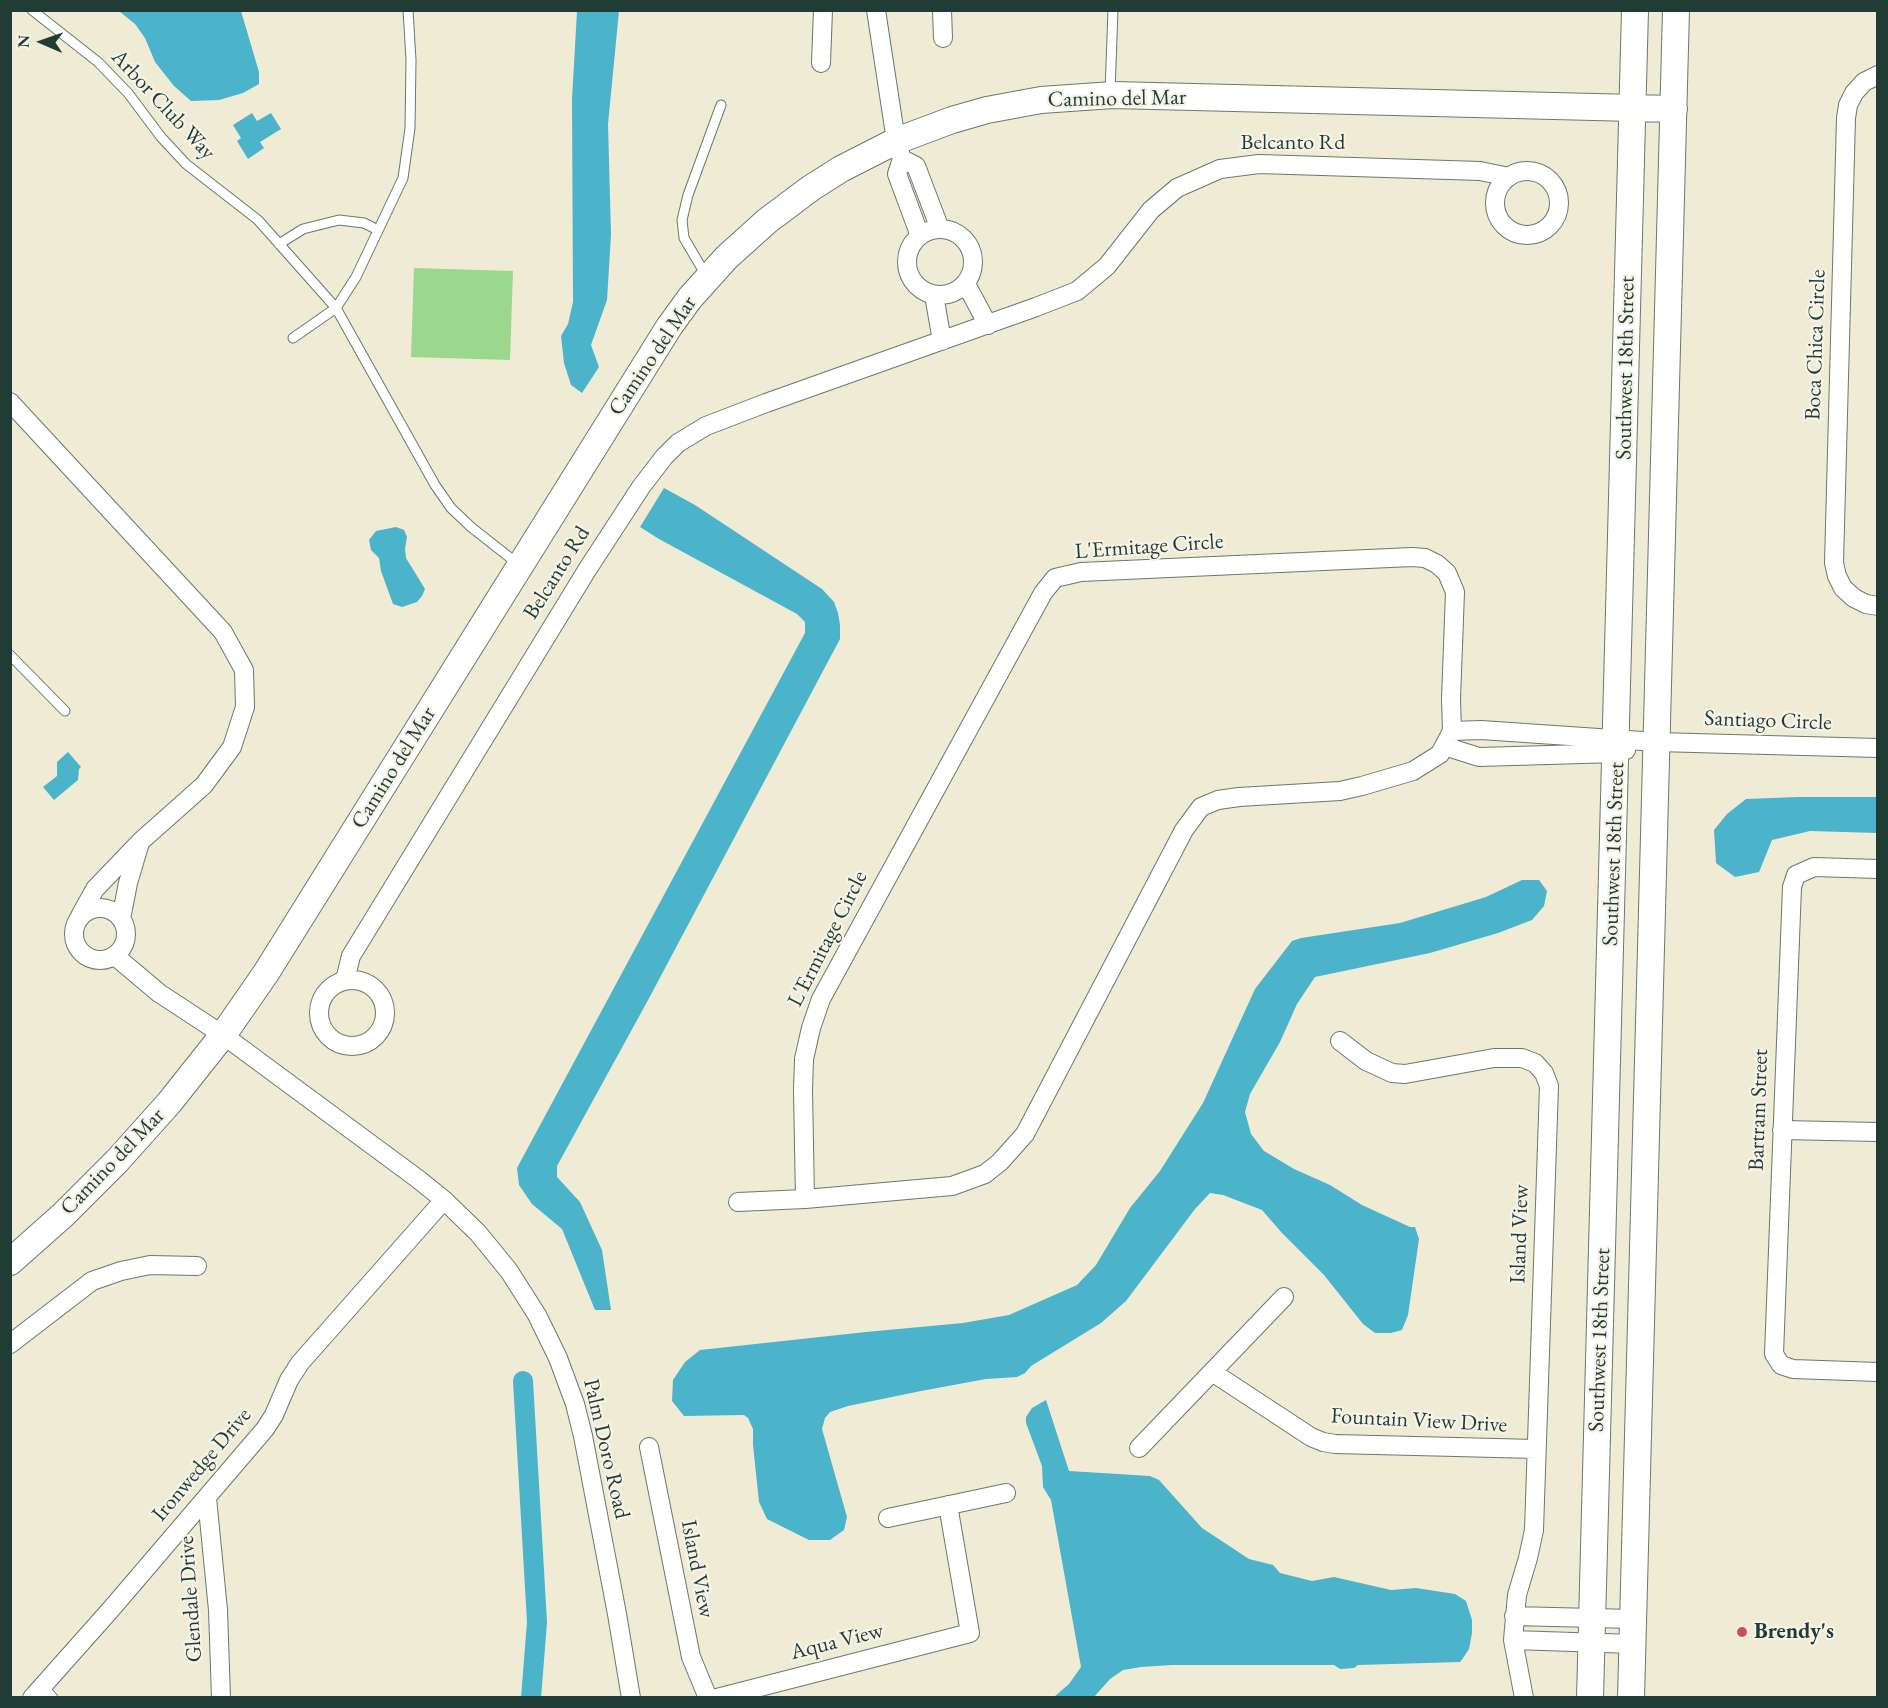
<!DOCTYPE html>
<html>
<head>
<meta charset="utf-8">
<style>
	body { margin:0 }
	#map { position:relative; width:1888px; height:1708px; overflow:hidden; background:#f0ebd5; font-family:"EB Garamond",serif }
	canvas { display:block }
	.frame { position:absolute; inset:0; border:12px solid #1f3d34; pointer-events:none }
	.north { position:absolute; left:12px; top:12px; width:60px; height:60px; -webkit-text-stroke:4px #f7f3e8; paint-order:stroke; rotate:272deg; font-size:16px; font-weight:700; line-height:24px; text-align:center; color:#1f3d34 }
	.north::after { content:''; display:block; margin:auto; width:21px; height:27px; background:#1f3d34; clip-path:polygon(50% 0,100% 100%,50% 72%,0 100%) }
</style>
</head>
<body>
<div id="map">
<canvas width="1888" height="1708"></canvas>
<div class="frame"></div>
<div class="north">N</div>
</div>
<script>
const c = document.querySelector('canvas').getContext('2d');
c.lineJoin = 'round';
function fillPath(path, color) { c.fillStyle = color; c.fill(path, 'evenodd'); }
const poly = rows => new Path2D(rows.map(r => 'M' + r).join(''));
function strokePath(path, color, width, dash) { c.strokeStyle = color; c.lineWidth = width; c.lineCap = dash ? 'butt' : 'round'; c.setLineDash(dash || []); c.stroke(path); }
function drawText(font, color, halo, rows, align = 'center') {
  c.font = font + ' "EB Garamond",serif'; c.lineWidth = 4.5; c.setLineDash([]); c.textBaseline = 'middle'; c.strokeStyle = halo; c.fillStyle = color; for (const [text, x, y, turn = 0] of rows) {
    c.save(); c.translate(x, y); c.rotate((+turn || 0) * Math.PI / 180); c.textAlign = isNaN(turn) ? turn : align; if (halo) c.strokeText(text, 0, 0); c.fillText(text, 0, 0); c.restore();
  }
}
fillPath(poly([
	[414,268,513,271,510,360,411,357]
]), '#9bd78c');
fillPath(poly([
	[119,11,241,11,259,72,259,84,243,93,219,100,191,101,174,86,155,62,145,38,135,24],
	[577,11,619,11,608,124,611,235,607,300,591,345,599,367,582,393,571,385,564,363,561,336,568,324,573,302,572,99],
	[252,113,257,121,271,113,281,129,260,142,264,148,248,159,237,141,241,138,233,125],
	[664,488,695,505,822,589,834,602,838,613,840,625,840,639,647,1002,557,1166,557,1177,580,1202,602,1250,611,1310,595,1310,562,1229,532,1204,519,1185,517,1168,805,633,805,622,797,614,659,539,640,527],
	[396,527,404,530,407,537,405,549,406,558,425,589,422,596,417,602,402,607,393,604,381,571,379,558,371,550,369,540,376,531],
	[68,752,81,767,79,769,78,780,54,800,43,787,57,776,57,762],
	[1798,797,1877,797,1877,833,1810,831,1772,840,1759,872,1735,877,1716,863,1714,830,1727,814,1746,799],
	[1522,880,1539,880,1547,891,1544,906,1532,920,1498,933,1430,953,1315,977,1297,1004,1280,1042,1250,1094,1245,1112,1251,1134,1264,1151,1294,1169,1330,1185,1362,1205,1410,1227,1415,1227,1419,1239,1408,1315,1402,1330,1391,1333,1375,1333,1363,1324,1324,1275,1282,1233,1262,1210,1223,1195,1210,1193,1195,1209,1126,1301,1101,1323,1031,1366,1025,1373,1017,1377,986,1379,921,1391,848,1406,830,1412,825,1418,822,1429,847,1517,844,1530,830,1540,809,1540,767,1519,759,1502,753,1445,753,1429,748,1418,744,1415,684,1416,672,1401,673,1380,685,1362,700,1350,866,1332,963,1323,1009,1315,1077,1285,1096,1265,1130,1208,1160,1171,1203,1103,1255,989,1292,941,1301,938,1400,923,1486,897],
	[1046,1400,1069,1471,1150,1476,1159,1480,1202,1528,1249,1559,1273,1565,1280,1573,1312,1581,1334,1577,1391,1590,1416,1588,1455,1594,1466,1601,1472,1620,1472,1633,1469,1649,1463,1658,1460,1662,1358,1665,1354,1668,1340,1669,1334,1665,1172,1665,1141,1667,1123,1670,1110,1679,1094,1697,1054,1697,1069,1684,1081,1667,1051,1500,1043,1487,1042,1466,1026,1423,1026,1417,1032,1408]
]), '#4bb3ca');
strokePath(poly([
	[523,1381,537,1622,531,1698]
]), '#4bb3ca', 20);
const lane = poly([
	[32,10,98,62,128,93,161,137,186,164,258,220,336,308,435,485,451,508,471,527,518,564],
	[1110,92,1113,10],
	[279,244,303,229,339,220,364,223,378,230],
	[707,277,684,238,682,220,688,195,721,105],
	[293,338,336,308,356,277,403,178,410,128,411,60,408,10],
	[10,655,65,711],
	[43,1686,53,1698]
]);
const street = poly([
	[876,10,896,141,902,159,897,174,920,236],
	[942,10,943,38],
	[821,63,823,10],
	[1878,75,1864,82,1854,93,1848,105,1846,118,1834,563,1837,576,1843,588,1854,598,1866,604,1878,606],
	[902,159,916,166,940,229],
	'1495 203a32 32 0 1 1 64 0a32 32 0 1 1-64 0Z',
	'907 262a33 33 0 1 1 66 0a33 33 0 1 1-66 0Z',
	[966,284,988,325],
	[934,295,942,341],
	[10,402,223,632,244,670,245,707,232,747,204,785,141,841,95,889,80,916],
	[1452,731,1481,730,1657,742,1878,748],
	[1444,746,1479,757,1617,753,1626,750],
	[1878,869,1814,867,1796,875,1792,887,1774,1354,1781,1365,1793,1369,1878,1372],
	'74 934a26 26 0 1 1 52 0a26 26 0 1 1-52 0Z',
	[121,919,128,883,139,846],
	[115,956,159,993,223,1035,418,1179,444,1200,478,1233,509,1271,537,1315,558,1358,575,1404,583,1436,617,1614,631,1698],
	'319 1013a33 33 0 1 1 66 0a33 33 0 1 1-66 0Z',
	[345,980,351,956,587,570,641,487,664,457,678,443,706,426,766,403,1036,307,1077,291,1107,266,1151,210,1177,188,1220,169,1259,164,1480,171,1509,177],
	[1340,1041,1366,1061,1392,1073,1405,1074,1494,1058,1522,1058,1535,1063,1544,1073,1549,1086,1534,1530,1528,1558,1517,1595,1513,1640,1524,1698],
	[1782,1130,1878,1132],
	[738,1202,805,1199,952,1186,985,1174,1000,1162,1025,1134,1184,830,1201,807,1218,800,1239,797,1340,791,1362,786,1413,771,1440,754,1452,731,1451,699,1455,592,1447,573,1437,564,1425,558,1412,557,1081,572,1055,578,1043,593,821,999,811,1028,804,1059,803,1090,805,1199],
	[10,1344,92,1281,121,1271,150,1265,197,1266],
	[1212,1372,1311,1437,1323,1442,1335,1444,1536,1449],
	[649,1447,691,1657,708,1698],
	[1139,1448,1284,1297],
	[207,1498,218,1610,221,1698],
	[888,1518,1006,1493],
	[1514,1616,1633,1619],
	[1513,1640,1633,1644],
	[32,1698,112,1608,265,1429,274,1415,289,1380,300,1363,444,1200],
	[717,1698,970,1633,948,1505]
]);
const secondary = poly([
	[10,1262,63,1215,117,1161,169,1103,223,1035,266,973,669,327,690,298,727,257,767,221,811,188,841,169,896,141,952,120,987,110,1041,100,1113,95,1674,109],
	[1590,1698,1635,10],
	[1631,1698,1676,10]
]);
strokePath(lane, '#687a6c', 11);
strokePath(street, '#687a6c', 20);
strokePath(secondary, '#687a6c', 28);
strokePath(lane, '#fff', 9);
strokePath(street, '#fff', 18);
strokePath(secondary, '#fff', 26);
for (const [x, y, r, color] of [
	[1742,1632,6,"#d1495b"]
]) { const dot = new Path2D(); dot.arc(x, y, r, 0, 2 * Math.PI); c.fillStyle = color; c.fill(dot); strokePath(dot, '#f7f3e8', 2); }
drawText('22px', '#1f3d34', '#f7f3e8', [
	["Camino del Mar",1117,99,-1],
	["Arbor Club Way",163,105,47],
	["Belcanto Rd",1293,143],
	["Boca Chica Circle",1816,345,-88],
	["Camino del Mar",653,356,-56],
	["Southwest 18th Street",1626,368,-89],
	["L'Ermitage Circle",1149,547,-4],
	["Belcanto Rd",557,573,-58],
	["Santiago Circle",1768,721,2],
	["Camino del Mar",394,768,-58],
	["Southwest 18th Street",1614,854,-88],
	["L'Ermitage Circle",828,939,-63],
	["Bartram Street",1759,1110,-88],
	["Camino del Mar",113,1162,-46],
	["Island View",1520,1234,-88],
	["Southwest 18th Street",1600,1340,-88],
	["Fountain View Drive",1419,1421,3],
	["Palm Doro Road",606,1449,77],
	["Ironwedge Drive",202,1465,-50],
	["Island View",697,1569,79],
	["Glendale Drive",191,1599,-94],
	["Aqua View",837,1642,-14]
]);
drawText('bold 22px', '#1f3d34', '#f7f3e8', [
	["Brendy's",1754,1632]
], 'left');
</script>
</body>
</html>
